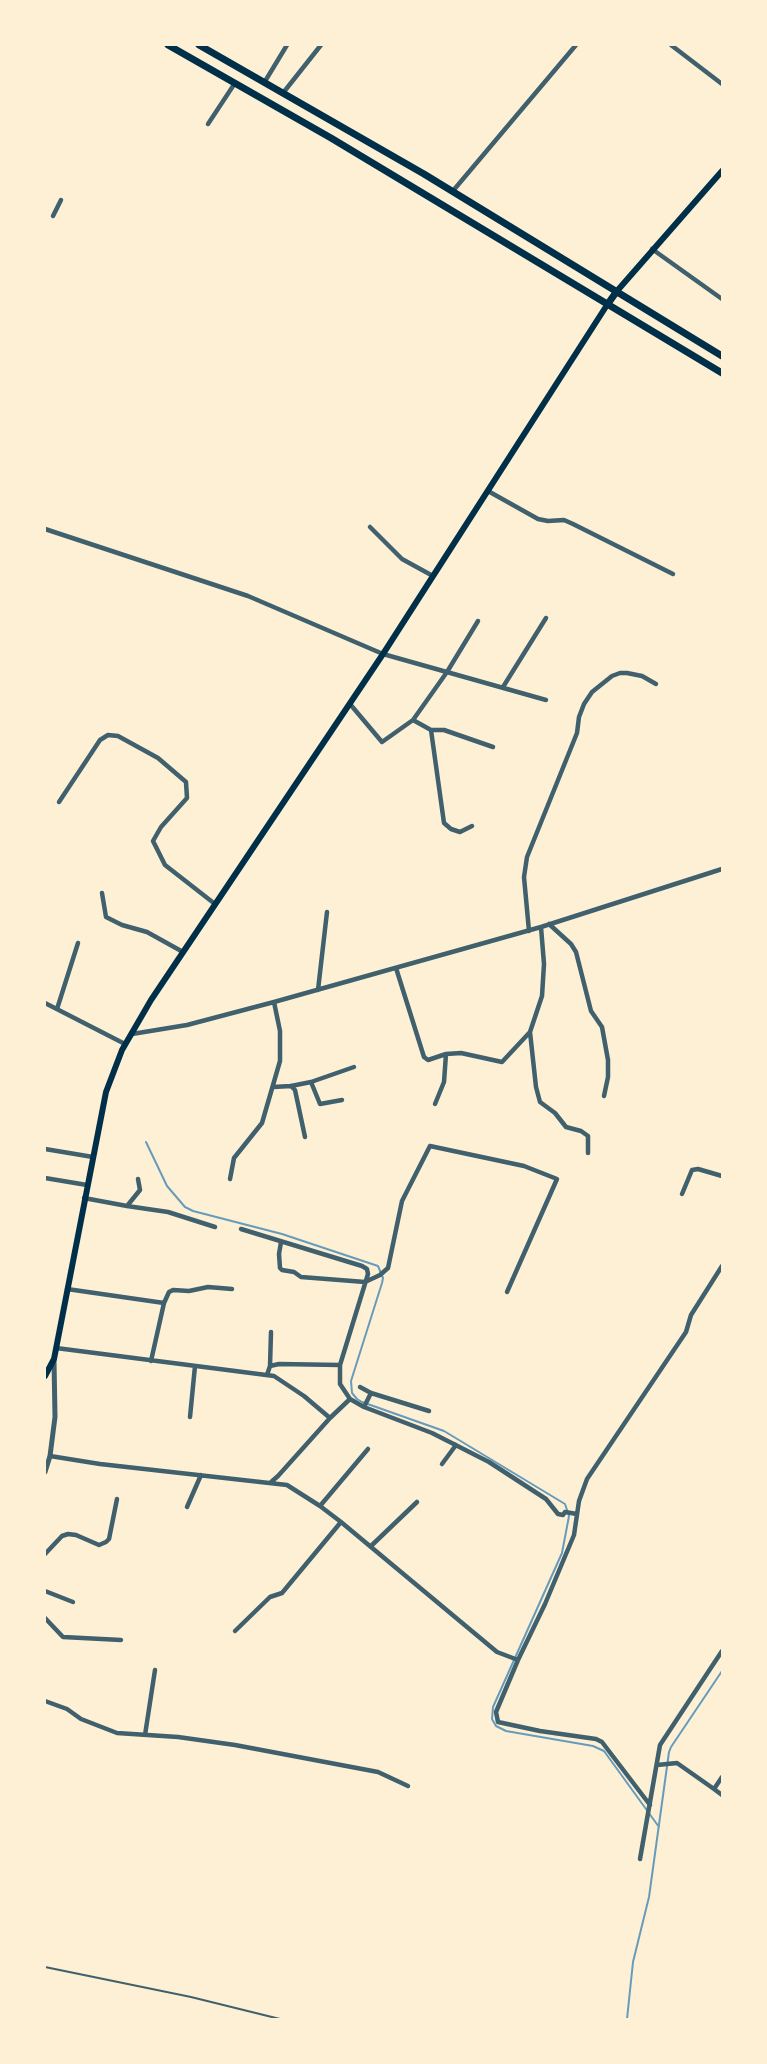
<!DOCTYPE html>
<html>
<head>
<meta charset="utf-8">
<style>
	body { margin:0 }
	#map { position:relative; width:767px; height:2064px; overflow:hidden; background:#fdf0d5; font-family:Quicksand,sans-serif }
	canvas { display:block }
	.frame { position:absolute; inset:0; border:46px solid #fdf0d5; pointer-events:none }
</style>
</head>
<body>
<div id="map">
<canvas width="767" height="2064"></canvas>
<div class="frame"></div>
</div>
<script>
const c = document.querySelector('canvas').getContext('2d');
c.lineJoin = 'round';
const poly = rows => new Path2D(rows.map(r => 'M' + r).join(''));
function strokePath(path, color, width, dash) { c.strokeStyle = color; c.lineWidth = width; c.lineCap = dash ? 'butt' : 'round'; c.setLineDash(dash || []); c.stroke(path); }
strokePath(poly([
	[146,1142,167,1186,185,1207,193,1211,282,1234,378,1266,383,1278,382,1283,351,1381,352,1393,357,1399,362,1402,444,1431,565,1504,569,1516,562,1553,493,1707,492,1719,496,1726,506,1731,593,1746,604,1751,659,1827],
	[627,2019,633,1962,649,1897,669,1752,671,1747,722,1671]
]), '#669bbc', 2);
strokePath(poly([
	[45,1967,191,1997,280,2019]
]), '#3f606c', 2);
strokePath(poly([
	[671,45,722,84],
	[264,83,287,45],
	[283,93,321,45],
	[208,124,235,83],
	[452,192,576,45],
	[53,216,61,200],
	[652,249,722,299],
	[488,491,538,519,548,521,564,520,573,524,673,574],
	[370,527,402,559,433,576],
	[45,529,248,596,383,654,546,700],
	[503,687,546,618],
	[350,704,382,742,413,720,431,730,444,823,451,829,460,832,472,826],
	[413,720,447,672,478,621],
	[431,730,444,730,493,747],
	[59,802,100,740,108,735,118,736,158,758,186,782,187,798,161,827,153,841,165,865,215,904],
	[102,893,106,917,122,925,147,932,183,952],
	[549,924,571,944,576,952,591,1011,602,1027,608,1060,608,1077,604,1096],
	[529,931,524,877,527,857,577,733,579,717,584,704,592,692,612,676,620,673,627,673,642,676,656,684],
	[396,968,424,1057,428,1060,446,1054,461,1053,502,1062,530,1032,542,996,544,964,541,927],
	[318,990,327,912],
	[45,1003,125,1044],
	[57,1009,78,943],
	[530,1032,536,1087,540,1102,555,1113,566,1127,581,1131,588,1136,588,1153],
	[132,1034,187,1025,274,1002,541,927,722,869],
	[311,1082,320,1104,342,1100],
	[291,1086,295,1090,305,1137],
	[273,1087,291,1086,311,1082,354,1067],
	[435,1104,444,1082,446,1054],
	[45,1149,93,1157],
	[45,1178,87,1185],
	[230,1179,234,1158,262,1123,280,1061,280,1031,274,1002],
	[682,1194,692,1170,698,1169,722,1176],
	[84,1198,127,1206,140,1190,138,1179],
	[127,1206,168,1212,215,1227],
	[241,1229,362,1266,367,1269,368,1274,340,1365,340,1384,350,1399,364,1407,432,1433,489,1462,546,1499,558,1514,563,1515,565,1512,577,1514],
	[281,1242,279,1254,280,1268,282,1270,294,1272,301,1277,365,1282,380,1275,388,1268,402,1201,430,1146,524,1166,557,1179,507,1292],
	[67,1289,164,1303],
	[56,1348,274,1376,304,1396,330,1418],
	[151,1361,164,1303,169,1292,173,1290,189,1291,208,1287,232,1289],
	[270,1366,271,1332],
	[267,1375,270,1366,279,1364,340,1365],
	[360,1387,371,1393,429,1411],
	[364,1407,371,1393],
	[190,1417,195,1366],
	[50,1456,100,1464,287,1485,320,1506,341,1522,497,1652,518,1660],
	[442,1464,456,1445],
	[270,1483,278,1476,330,1418,350,1399],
	[320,1506,368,1449],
	[187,1507,201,1475],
	[371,1546,417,1502],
	[45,1554,62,1536,68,1534,76,1535,99,1545,106,1542,109,1539,117,1499],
	[45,1591,73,1602],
	[45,1618,63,1637,121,1640],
	[235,1631,270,1597,282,1593,341,1522],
	[45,1701,67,1709,81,1719,117,1733,178,1737,235,1745,378,1772,408,1786],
	[145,1735,155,1670],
	[657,1765,677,1763,714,1789,722,1777],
	[714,1789,722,1795],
	[650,1805,602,1742,596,1739,540,1731,498,1722,496,1712,518,1660,545,1604,574,1535,579,1501,587,1479,686,1332,691,1315,722,1266],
	[640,1859,660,1745,722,1651]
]), '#3f606c', 4.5);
strokePath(poly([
	[45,1472,50,1456,55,1417,54,1361]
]), '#3f606c', 5);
strokePath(poly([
	[617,291,722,171],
	[45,1376,54,1359,106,1092,122,1050,151,1000,383,654,607,305]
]), '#003049', 6);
strokePath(poly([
	[168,45,331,138,722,373],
	[199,45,424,174,722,356],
	[607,305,617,291]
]), '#003049', 7);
</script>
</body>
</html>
